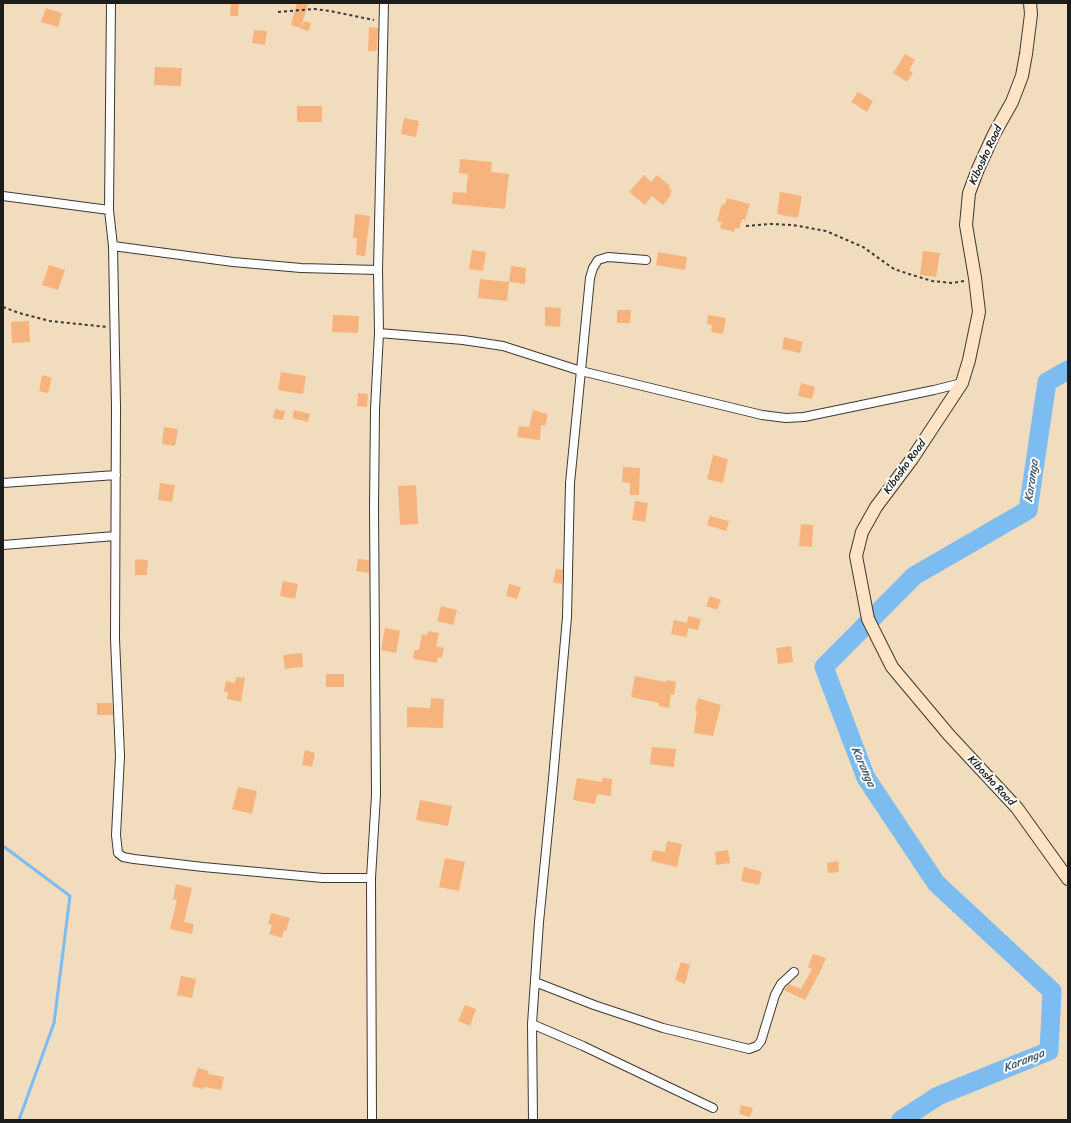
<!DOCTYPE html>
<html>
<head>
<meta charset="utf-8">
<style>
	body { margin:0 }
	#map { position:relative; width:1071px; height:1123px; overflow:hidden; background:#f1ddbd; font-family:Sriracha,sans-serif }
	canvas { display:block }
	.frame { position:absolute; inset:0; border:4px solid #1c1c1c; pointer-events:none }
</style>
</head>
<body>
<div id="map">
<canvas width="1071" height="1123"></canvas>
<div class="frame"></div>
</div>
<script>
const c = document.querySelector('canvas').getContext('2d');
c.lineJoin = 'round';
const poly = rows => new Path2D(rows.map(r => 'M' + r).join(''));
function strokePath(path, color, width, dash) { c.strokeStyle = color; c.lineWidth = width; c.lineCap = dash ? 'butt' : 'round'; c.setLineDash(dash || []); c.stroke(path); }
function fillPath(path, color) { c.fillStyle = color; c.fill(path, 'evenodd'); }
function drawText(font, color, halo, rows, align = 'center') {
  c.font = font + ' Sriracha,sans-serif'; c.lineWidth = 4; c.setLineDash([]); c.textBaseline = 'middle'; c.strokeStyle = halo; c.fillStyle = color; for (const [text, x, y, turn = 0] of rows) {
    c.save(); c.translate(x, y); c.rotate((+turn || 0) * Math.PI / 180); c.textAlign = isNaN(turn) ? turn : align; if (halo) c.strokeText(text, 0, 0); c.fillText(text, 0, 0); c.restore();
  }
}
strokePath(poly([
	[3,846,70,896,54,1023,19,1120]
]), '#7dbcf1', 3);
strokePath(poly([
	[901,1120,938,1096,1049,1051,1052,991,936,883,866,778,824,667,914,576,1028,510,1047,382,1068,370]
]), '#7dbcf1', 19);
fillPath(poly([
	[231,3,239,3,238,16,230,16],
	[297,3,308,3,301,28,291,25],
	[46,8,62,13,58,27,41,22],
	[304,21,311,23,309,31,301,29],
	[369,27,378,28,377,51,368,51],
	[254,30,267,31,265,45,252,43],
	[905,54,915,60,909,70,913,73,907,82,893,73],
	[155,67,182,68,181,86,154,85],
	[858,92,873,101,867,112,851,102],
	[297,106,322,106,322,122,297,122],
	[404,118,419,121,416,137,401,134],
	[460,159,492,162,491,172,509,174,505,209,452,204,453,192,466,193,468,174,459,173],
	[644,175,651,182,657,175,670,186,669,188,672,191,670,194,671,195,663,205,652,196,645,205,629,192],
	[780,192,802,196,798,218,777,214],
	[727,198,750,204,745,220,742,219,739,229,735,228,734,232,720,228,722,222,717,221,722,204,725,205],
	[355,214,370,216,365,256,356,255,357,238,353,238],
	[472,250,486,252,483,271,469,269],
	[923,251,940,253,936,277,920,275],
	[658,252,687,257,685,270,656,265],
	[49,265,65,270,58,290,42,285],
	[511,266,526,268,525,284,509,282],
	[480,279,509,282,507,301,478,298],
	[545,307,561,308,560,327,545,326],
	[617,310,631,310,630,323,617,323],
	[333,315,359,316,358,333,332,332],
	[708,315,726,318,723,334,711,332,712,325,707,324],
	[29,321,30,342,12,343,11,322],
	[784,337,803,342,800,353,782,349],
	[281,372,306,376,303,394,278,390],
	[42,375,52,378,48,393,39,391],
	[801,383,815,387,812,399,798,396],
	[358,393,368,394,367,407,357,406],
	[275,409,285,411,283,420,273,418],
	[294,410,310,414,308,422,292,418],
	[533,410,548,414,545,426,541,425,540,440,517,437,519,426,529,427],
	[164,427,178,429,175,446,162,444],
	[713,455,728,459,723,483,707,479],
	[623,467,640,468,639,495,630,495,630,483,622,482],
	[160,483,175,485,172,502,158,500],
	[416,485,418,524,400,525,398,486],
	[635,501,648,503,645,522,632,520],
	[710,516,729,521,726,531,707,525],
	[801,524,813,525,812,547,799,546],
	[135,559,148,560,147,575,135,575],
	[358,559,369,560,369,573,356,571],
	[556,569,563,570,562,584,553,582],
	[283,581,298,584,295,599,280,596],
	[509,584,521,587,517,599,506,596],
	[710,596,721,600,717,610,706,606],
	[441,606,457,610,453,625,437,621],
	[688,616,701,619,698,630,688,628,687,637,671,634,674,620,687,623],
	[385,628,400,631,396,653,381,650],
	[428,631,439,633,436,646,444,648,442,658,438,657,437,663,413,659,414,650,419,650,422,634,427,635],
	[791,646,793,662,778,664,776,648],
	[302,653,303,667,285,669,283,655],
	[326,674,344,674,344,687,326,687],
	[635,676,666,682,667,680,676,682,674,695,671,694,669,708,659,706,659,703,631,697],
	[236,677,245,678,241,702,227,699,228,692,224,692,226,681,235,683],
	[431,698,444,699,443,728,407,727,407,707,430,708],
	[698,698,721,705,713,736,694,733,697,711,695,710],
	[97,703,112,703,113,715,97,715],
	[652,747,676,749,674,767,650,764],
	[305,750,315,753,312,767,302,765],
	[577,778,602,782,602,778,612,779,611,796,597,794,595,804,573,800],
	[238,787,257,791,252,814,232,809],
	[420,800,452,806,448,826,416,820],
	[667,841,682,844,677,867,651,861,653,850,665,852],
	[728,850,730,863,716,865,715,852],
	[445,858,465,862,459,891,439,887],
	[838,861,839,872,828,873,827,863],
	[744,867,762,872,759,885,741,881],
	[176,884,192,888,184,922,194,924,192,934,170,929,177,900,173,899],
	[271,913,290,918,286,931,284,930,282,938,269,934,272,925,268,924],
	[813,954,826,958,820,972,805,1000,784,990,789,984,801,989,812,969,808,967],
	[681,962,690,965,685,984,675,980],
	[181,976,196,979,192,998,177,995],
	[465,1005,476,1009,470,1026,458,1021],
	[198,1068,209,1071,208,1074,224,1077,221,1090,204,1087,203,1089,192,1086],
	[741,1105,753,1108,750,1117,739,1114]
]), '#f6b37d');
const minor = poly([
	[111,3,109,210,113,246,116,407,115,639,120,756,116,835,118,853,123,857,134,859,203,867,323,878,371,878],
	[3,196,109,210],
	[113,246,233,262,301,268,378,270],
	[379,333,463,340,503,346,581,371,762,415,786,418,804,417,934,390,962,383],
	[3,483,116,475],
	[3,545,115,536],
	[535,982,594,1005,663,1028,749,1049,757,1046,761,1041,775,995,781,984,794,972],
	[532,1024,583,1046,713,1108],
	[372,1120,371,878,376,795,374,507,375,409,379,333,378,270,384,3],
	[533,1120,532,1024,539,922,553,779,567,617,570,483,590,278,593,268,598,260,608,257,646,260]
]);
const secondary = poly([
	[1030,3,1031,14,1026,54,1022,76,1012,102,994,134,978,169,969,193,966,225,975,278,979,312,969,360,962,383,912,459,876,507,862,532,856,556,868,619,892,667,949,735,1017,808,1068,879]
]);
strokePath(minor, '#3c3934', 10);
strokePath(secondary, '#3c3934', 14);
strokePath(poly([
	[278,12,314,9,330,11,374,20],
	[746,226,771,224,793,225,826,231,863,247,894,269,909,274,932,281,952,283,964,281],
	[3,307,19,313,50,321,107,327]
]), '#3c3934', 2, [3, 3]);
strokePath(minor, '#fff', 8);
strokePath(secondary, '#fee4c5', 12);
drawText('11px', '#1c1c1c', '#fff', [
	["Kibosho Road",986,155,-65],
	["Kibosho Road",905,467,-54],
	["Kibosho Road",991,781,47]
]);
drawText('italic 12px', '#435c71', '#fff', [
	["Karanga",1032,481,-82],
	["Karanga",863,767,66],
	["Karanga",1024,1061,-22]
]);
</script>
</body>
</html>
